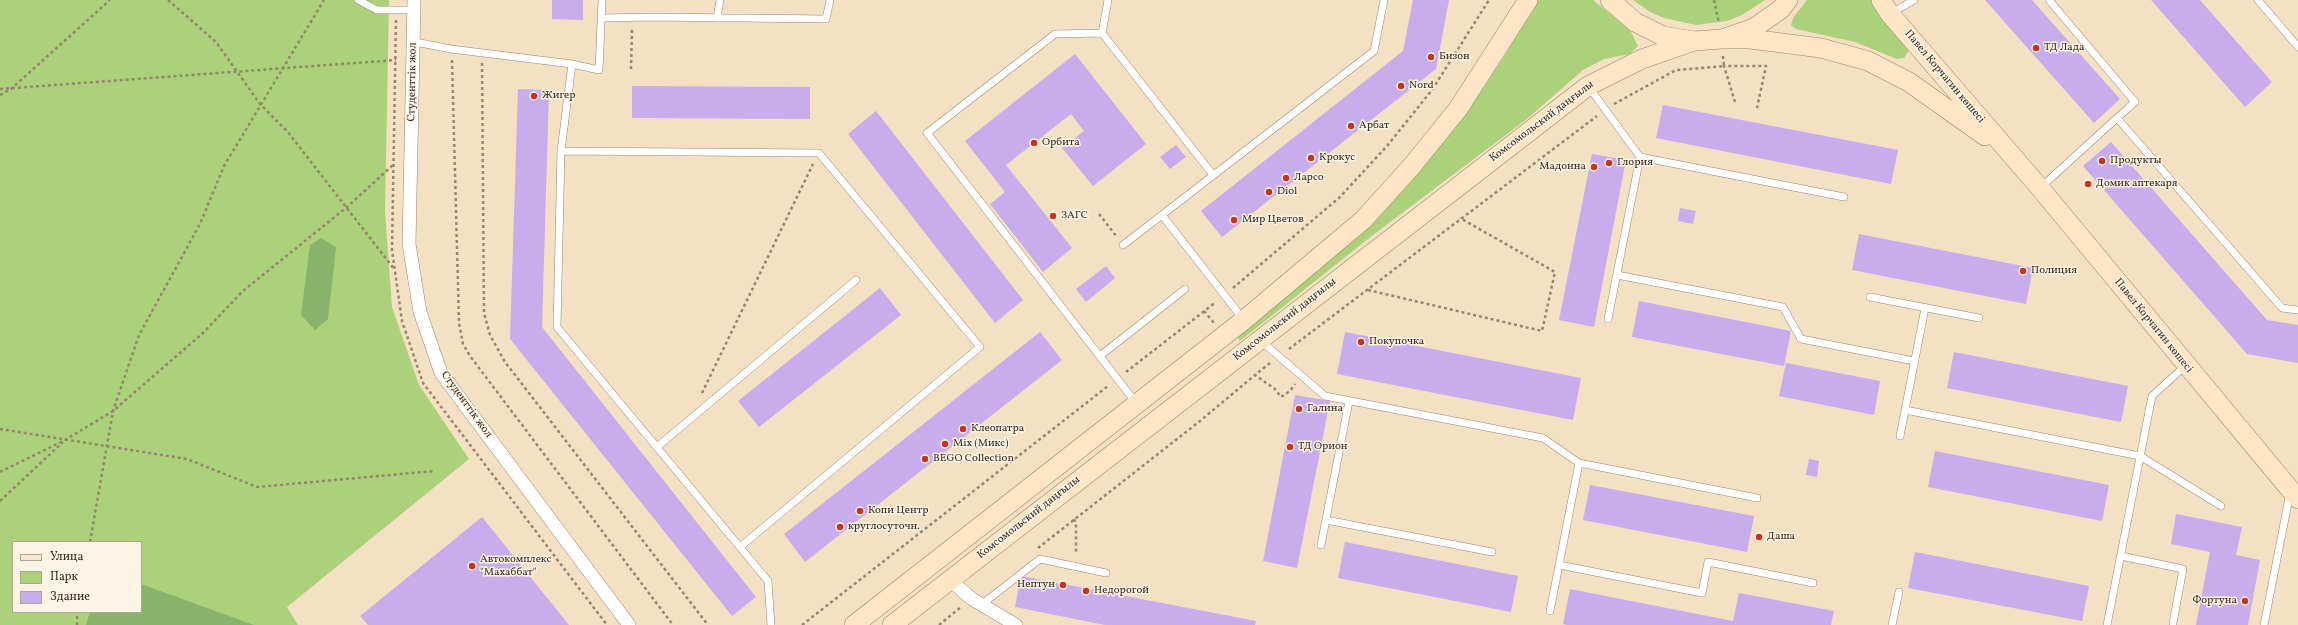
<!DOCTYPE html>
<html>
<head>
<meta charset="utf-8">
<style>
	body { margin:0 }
	#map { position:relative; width:2298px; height:625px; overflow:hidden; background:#f4e0c3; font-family:Vollkorn,serif }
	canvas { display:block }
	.legend { position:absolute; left:12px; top:541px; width:130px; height:72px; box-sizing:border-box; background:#fcf5e5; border:1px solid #afa495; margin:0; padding:5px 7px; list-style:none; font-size:12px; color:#3b2a1e }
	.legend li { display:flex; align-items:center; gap:8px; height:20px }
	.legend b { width:20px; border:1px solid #afa495 }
</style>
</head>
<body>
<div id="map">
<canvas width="2298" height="625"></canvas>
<ul class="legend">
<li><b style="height:5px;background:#fde5c5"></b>Улица</li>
<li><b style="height:11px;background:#acd17b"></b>Парк</li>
<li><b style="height:11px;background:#c7adec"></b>Здание</li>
</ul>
</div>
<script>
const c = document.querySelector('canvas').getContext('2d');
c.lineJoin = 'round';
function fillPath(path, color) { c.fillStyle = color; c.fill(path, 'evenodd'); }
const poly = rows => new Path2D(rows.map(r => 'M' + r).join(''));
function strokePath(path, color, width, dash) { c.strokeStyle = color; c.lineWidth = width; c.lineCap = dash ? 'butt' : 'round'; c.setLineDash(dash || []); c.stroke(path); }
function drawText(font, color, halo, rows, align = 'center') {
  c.font = font + ' Vollkorn,serif'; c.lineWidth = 3; c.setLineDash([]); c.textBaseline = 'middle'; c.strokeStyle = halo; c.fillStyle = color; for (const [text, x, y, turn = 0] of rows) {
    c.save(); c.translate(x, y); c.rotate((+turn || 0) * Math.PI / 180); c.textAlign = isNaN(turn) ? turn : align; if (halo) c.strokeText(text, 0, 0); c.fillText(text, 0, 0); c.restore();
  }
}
fillPath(poly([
	[0,0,389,0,385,212,392,307,419,385,469,459,287,607,298,625,0,625],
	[13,542,141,542,141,612,13,612],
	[1537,0,1593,0,1630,30,1638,46,1630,54,1604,59,1583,70,1527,119,1373,235,1240,341,1236,335,1337,254,1372,223,1460,122,1504,57],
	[1633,0,1765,0,1742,15,1727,21,1696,25,1664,18,1650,12],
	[1807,0,1874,0,1907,45,1908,52,1904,58,1897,59,1855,42,1796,29,1791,25,1793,18]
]), '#acd17b');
fillPath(poly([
	[321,238,336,247,328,319,315,330,301,315,310,245],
	[141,584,254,625,86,625,90,612,141,612]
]), '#89b36b');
fillPath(poly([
	[552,0,583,0,583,20,552,19],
	[1413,0,1449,0,1436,69,1222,237,1201,211,1403,51],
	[1985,0,2032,0,2120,99,2094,123],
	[2151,0,2200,0,2272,82,2245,107],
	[1075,54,1146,144,1093,186,1062,148,1084,131,1071,114,1006,165,1072,248,1043,272,990,204,1005,192,965,141],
	[632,86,810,87,810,119,632,118],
	[518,89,549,90,542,327,756,597,732,616,510,339],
	[1663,105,1898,150,1891,184,1656,138],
	[876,111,1023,300,995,323,848,134],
	[2111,142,2267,320,2298,325,2298,363,2247,354,2083,166],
	[1176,145,1186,157,1170,169,1160,157],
	[1592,154,1626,160,1594,327,1559,320],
	[1680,208,1696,211,1693,224,1678,221],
	[1859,234,2033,268,2026,304,1852,270],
	[1106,266,1115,278,1086,302,1076,289],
	[880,288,901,315,759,427,738,401],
	[1639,301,1791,331,1784,366,1632,337],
	[1040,332,1062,360,805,562,784,534],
	[1345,332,1581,378,1573,420,1337,374],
	[1954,352,2128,386,2121,422,1947,388],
	[1786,363,1880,381,1874,415,1779,396],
	[1295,395,1330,401,1297,568,1263,561],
	[1935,451,2109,485,2102,521,1928,487],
	[1809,459,1819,461,1817,477,1806,475],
	[1590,485,1754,516,1747,552,1583,520],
	[2176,514,2242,527,2236,555,2260,560,2248,625,2196,625,2210,552,2171,544],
	[482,517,569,625,368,625,360,616],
	[1345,542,1518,576,1511,612,1338,578],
	[1915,552,2089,586,2082,621,1908,588],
	[1021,576,1256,621,1255,625,1105,625,1015,607],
	[1570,589,1733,621,1739,593,1834,611,1831,625,1567,625,1563,624]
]), '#c7adec');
const lane = poly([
	[358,0,377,10,414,10],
	[2049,0,2135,102,2117,118,2282,308,2298,310],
	[2258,0,2298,47],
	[1890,14,1914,0],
	[601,18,654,17,826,19,830,0],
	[717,18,720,0],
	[1102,33,1108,0],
	[415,42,451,49,572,64,599,70,602,0],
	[572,64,561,151,557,327,768,581,771,625],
	[1588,86,1640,157],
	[561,151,819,153,980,347,740,547],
	[2040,188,2117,118],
	[1123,245,1162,215],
	[1617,275,1783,307,1801,339,1914,361],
	[1870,297,1979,318],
	[1243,319,1162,215,1374,51,1384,0],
	[1608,319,1640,157,1844,197],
	[1261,341,1325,396,1543,438,1579,463,1757,498],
	[1100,356,1185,289],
	[1136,403,927,133,1055,34,1102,33,1213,175],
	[1905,410,2140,456,2221,506],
	[1900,436,1925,308],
	[657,447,856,280],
	[1326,520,1492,552],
	[1321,545,1349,401],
	[2121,556,2183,569,2173,623],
	[1559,565,1702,593,1708,562,1813,583],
	[981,605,1040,559,1106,573],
	[1550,611,1579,463],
	[1892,625,1899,592],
	[2107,625,2152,396,2185,366],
	[2264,625,2290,493]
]);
const street = poly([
	[414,0,409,244,420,312,441,373,629,625],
	[950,580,972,599,1016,625]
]);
const secondary = poly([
	[1610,0,1635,22,1663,36,1694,41,1722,39,1754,28,1781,9,1788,0],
	[1881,0,1890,14,2040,188,2298,499],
	[1722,39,1750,39,1821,48,1868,61,1909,82,1985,136],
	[854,625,1244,320,1363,220,1411,167,1458,109,1528,0],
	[892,625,1588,86,1642,59,1694,41]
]);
strokePath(lane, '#988570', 8);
strokePath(street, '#988570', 14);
strokePath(secondary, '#988570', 20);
strokePath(poly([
	[168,0,216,42,260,104,287,131,395,270],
	[1714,0,1719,23],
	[396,20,392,250,402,321,423,383,607,625],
	[452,60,459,323,463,344,470,356,673,625],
	[482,63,484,313,490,335,505,362,708,625],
	[631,69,632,28],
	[0,89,396,60],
	[0,95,11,89,110,0],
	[1735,102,1724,66,1766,66,1757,108],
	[1614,104,1676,70,1724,66,1723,56],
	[1099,214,1117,237],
	[1233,288,1340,197,1387,146,1432,90,1489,0],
	[1368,290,1542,331,1555,272,1460,218],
	[1204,311,1214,323],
	[1289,349,1597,116],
	[1270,363,1255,375,1275,389,1281,397,1290,391,1295,384],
	[1126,372,1216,302],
	[702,393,813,164],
	[0,429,187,459,257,487,434,471],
	[0,472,65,440,113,411,203,333,243,291,347,207,393,165],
	[0,501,63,442],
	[1074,519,1076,523,1076,554],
	[90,542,113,411,139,335,200,224,224,166,324,0],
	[1038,548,1200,421,1255,375],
	[77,625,77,612],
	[802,625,1108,386],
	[939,625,961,607]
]), '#988570', 2.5, [3, 3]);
strokePath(lane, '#fff', 7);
strokePath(street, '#fff', 13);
strokePath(secondary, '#fde5c5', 19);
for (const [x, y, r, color] of [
	[2036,48,4,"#c8321e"],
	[1431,57,4,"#c8321e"],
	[1401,86,4,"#c8321e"],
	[534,96,4,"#c8321e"],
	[1351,126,4,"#c8321e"],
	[1034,143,4,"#c8321e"],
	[1311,158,4,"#c8321e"],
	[2102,161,4,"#c8321e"],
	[1609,163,4,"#c8321e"],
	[1594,167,4,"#c8321e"],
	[1286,178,4,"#c8321e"],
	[2088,184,4,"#c8321e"],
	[1269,192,4,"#c8321e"],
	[1053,216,4,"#c8321e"],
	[1234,220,4,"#c8321e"],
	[2023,271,4,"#c8321e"],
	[1361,342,4,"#c8321e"],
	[1299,409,4,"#c8321e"],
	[963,429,4,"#c8321e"],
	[945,444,4,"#c8321e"],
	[1290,447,4,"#c8321e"],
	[925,459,4,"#c8321e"],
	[860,511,4,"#c8321e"],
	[840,527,4,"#c8321e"],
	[1759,537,4,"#c8321e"],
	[472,566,4,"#c8321e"],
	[1063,585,4,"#c8321e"],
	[1086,591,4,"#c8321e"],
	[2245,601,4,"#c8321e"]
]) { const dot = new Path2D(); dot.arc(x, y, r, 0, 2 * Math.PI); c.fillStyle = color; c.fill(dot); strokePath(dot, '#fcf5e5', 1.5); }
drawText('11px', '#3b2a1e', '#fcf5e5', [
	["ТД Лада",2044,48],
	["Бизон",1439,57],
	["Nord",1409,86],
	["Жигер",542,96],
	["Арбат",1359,126],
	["Орбита",1042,143],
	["Крокус",1319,158],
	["Продукты",2110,161],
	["Глория",1617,163],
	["Мадонна",1586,167,"right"],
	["Ларсо",1294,178],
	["Домик аптекаря",2096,184],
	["Diol",1277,192],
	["ЗАГС",1061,216],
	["Мир Цветов",1242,220],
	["Полиция",2031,271],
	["Покупочка",1369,342],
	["Галина",1307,409],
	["Клеопатра",971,429],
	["Mix (Микс)",953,444],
	["ТД Орион",1298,447],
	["BEGO Collection",933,459],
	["Копи Центр",868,511],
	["круглосуточн.",848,527],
	["Даша",1767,537],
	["Автокомплекс",480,560],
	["\"Махаббат\"",480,573],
	["Нептун",1055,585,"right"],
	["Недорогой",1094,591],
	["Фортуна",2237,601,"right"]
], 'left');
drawText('11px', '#3b2a1e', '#fcf5e5', [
	["Павел Корчагин көшесі",1944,77,50],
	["Студенттік жол",413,82,-89],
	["Комсомольский даңғылы",1542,122,-37],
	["Комсомольский даңғылы",1285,320,-38],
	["Павел Корчагин көшесі",2153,326,51],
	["Студенттік жол",466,405,54],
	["Комсомольский даңғылы",1029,518,-38]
]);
</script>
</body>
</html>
